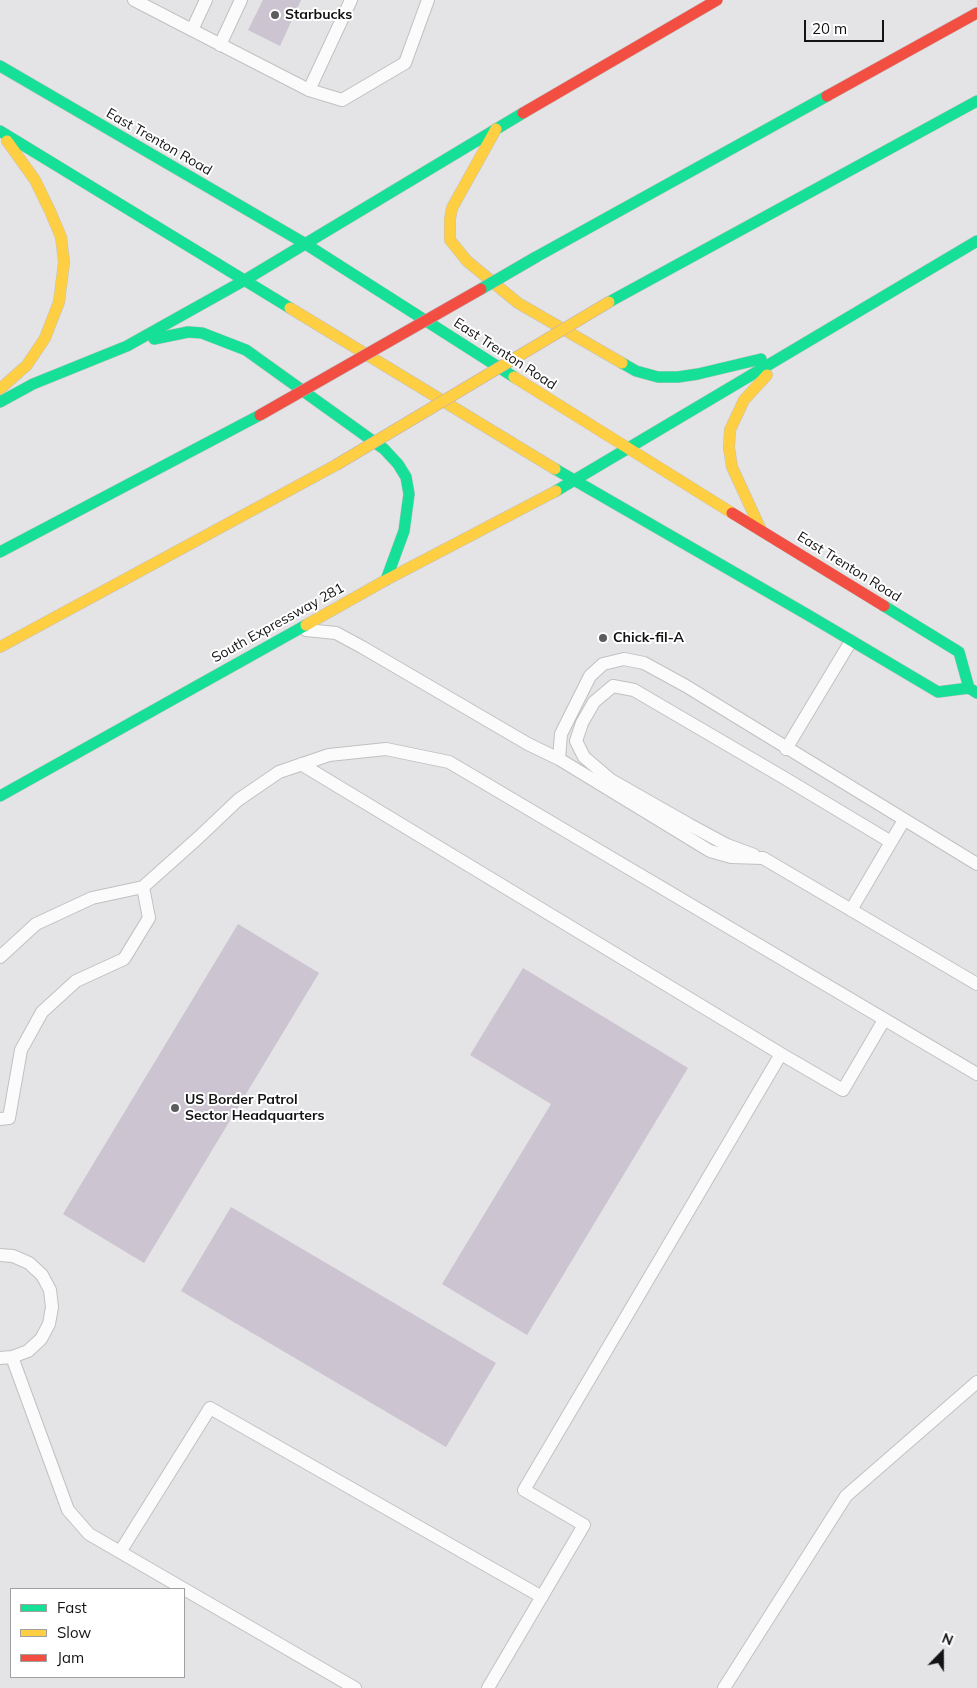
<!DOCTYPE html>
<html>
<head>
<meta charset="utf-8">
<style>
	body { margin:0 }
	#map { position:relative; width:977px; height:1688px; overflow:hidden; background:#e4e3e5; font-family:Mulish,sans-serif }
	canvas { display:block }
	.legend { position:absolute; left:10px; top:1588px; width:175px; height:90px; box-sizing:border-box; background:#fff; border:1px solid #a1a0a1; margin:0; padding:6px 9px; list-style:none; font-size:15px; color:#131214 }
	.legend li { display:flex; align-items:center; gap:10px; height:25px }
	.legend b { width:25px; border:1px solid #a1a0a1 }
	.north { position:absolute; left:917px; top:1628px; width:50px; height:50px; -webkit-text-stroke:4px #fff; paint-order:stroke; rotate:22deg; font-size:14px; font-weight:700; line-height:20px; text-align:center; color:#131214 }
	.north::after { content:''; display:block; margin:auto; width:18px; height:22px; background:#131214; clip-path:polygon(50% 0,100% 100%,50% 72%,0 100%) }
	.scale { position:absolute; left:804px; top:20px; width:80px; height:22px; box-sizing:border-box; border:2px solid #131214; border-top:0; padding-left:6px; font-size:15px; line-height:18px; white-space:nowrap; color:#131214; -webkit-text-stroke:4px #fff; paint-order:stroke }
</style>
</head>
<body>
<div id="map">
<canvas width="977" height="1688"></canvas>
<ul class="legend">
<li><b style="height:6px;background:#16e098"></b>Fast</li>
<li><b style="height:6px;background:#ffcf43"></b>Slow</li>
<li><b style="height:6px;background:#f24e42"></b>Jam</li>
</ul>
<div class="north">N</div>
<div class="scale">20 m</div>
</div>
<script>
const c = document.querySelector('canvas').getContext('2d');
c.lineJoin = 'round';
function fillPath(path, color) { c.fillStyle = color; c.fill(path, 'evenodd'); }
const poly = rows => new Path2D(rows.map(r => 'M' + r).join(''));
function strokePath(path, color, width, dash) { c.strokeStyle = color; c.lineWidth = width; c.lineCap = dash ? 'butt' : 'round'; c.setLineDash(dash || []); c.stroke(path); }
function drawText(font, color, halo, rows, align = 'center') {
  c.font = font + ' Mulish,sans-serif'; c.lineWidth = 4; c.setLineDash([]); c.textBaseline = 'middle'; c.strokeStyle = halo; c.fillStyle = color; for (const [text, x, y, turn = 0] of rows) {
    c.save(); c.translate(x, y); c.rotate((+turn || 0) * Math.PI / 180); c.textAlign = isNaN(turn) ? turn : align; if (halo) c.strokeText(text, 0, 0); c.fillText(text, 0, 0); c.restore();
  }
}
fillPath(poly([
	[263,0,301,0,280,46,248,30],
	[238,924,319,973,144,1263,63,1214],
	[523,968,688,1068,527,1335,442,1284,551,1104,470,1055],
	[231,1207,496,1363,446,1447,181,1291]
]), '#ccc4d1');
const lane = poly([
	[134,0,192,30,206,0],
	[192,30,309,90,342,100,405,63,428,0],
	[220,45,241,0],
	[309,90,351,0],
	[306,630,336,633,362,647,528,744,559,759],
	[786,749,851,641],
	[301,764,781,1054],
	[754,855,727,845,690,825,611,780,584,757,576,741,582,723,594,702,613,686,634,690,781,776,891,842],
	[977,864,686,686,644,663,624,659,603,664,590,676,561,734,559,759,710,851,731,857,763,858,977,984],
	[851,910,904,820],
	[0,957,36,924,92,898,143,887,198,838,238,800,279,772,329,755,386,749,449,762,977,1074],
	[0,1119,9,1118,21,1050,42,1012,76,981,124,959,149,918,143,887],
	[0,1255,13,1256,29,1263,42,1275,50,1290,52,1307,49,1324,41,1339,28,1351,12,1357,0,1358],
	[12,1357,68,1510,89,1534,355,1688],
	[120,1552,210,1408,542,1597],
	[488,1688,584,1525,524,1490,781,1054,843,1090,884,1020],
	[724,1688,846,1496,977,1382]
]);
const fast = poly([
	[0,66,304,243,514,377],
	[0,131,290,308],
	[536,257,827,96],
	[609,302,977,101],
	[154,339,188,332,202,333,246,350,384,449,398,464,406,477,409,494,404,531,386,580],
	[622,363,636,371,658,377,678,377,698,374,761,359],
	[0,402,33,384,127,346,245,280,523,113],
	[555,469,808,615,938,692,969,688],
	[556,491,977,241],
	[0,552,260,415],
	[884,606,959,652,969,688,977,693],
	[0,796,306,625]
]);
const slow = poly([
	[496,129,452,208,450,219,450,240,467,261,518,303,622,363],
	[290,308,555,469],
	[514,377,732,513],
	[0,389,27,365,45,338,59,302,64,262,61,237,50,211,35,180,7,141],
	[761,530,732,467,729,448,730,430,744,400,767,375],
	[306,625,386,580,556,491],
	[0,647,336,465]
]);
const jam = poly([
	[827,96,977,13],
	[523,113,717,0],
	[732,513,884,606]
]);
strokePath(lane, '#c1c0c2', 14);
strokePath(fast, '#c1c0c2', 12);
strokePath(slow, '#c1c0c2', 12);
strokePath(jam, '#c1c0c2', 12);
strokePath(lane, '#fbfbfb', 12);
strokePath(fast, '#16e098', 11);
strokePath(slow, '#ffcf43', 11);
strokePath(jam, '#f24e42', 11);
const fastBridge = poly([
	[481,289,536,257]
]);
const slowBridge = poly([
	[336,465,609,302]
]);
const jamBridge = poly([
	[260,415,481,289]
]);
strokePath(fastBridge, '#b8b0bc', 12, []);
strokePath(slowBridge, '#b8b0bc', 12, []);
strokePath(jamBridge, '#b8b0bc', 12, []);
strokePath(fastBridge, '#16e098', 11);
strokePath(slowBridge, '#ffcf43', 11);
strokePath(jamBridge, '#f24e42', 11);
for (const [x, y, r, color] of [
	[275,15,5,"#5c5b5d"],
	[603,638,5,"#5c5b5d"],
	[175,1108,5,"#5c5b5d"]
]) { const dot = new Path2D(); dot.arc(x, y, r, 0, 2 * Math.PI); c.fillStyle = color; c.fill(dot); strokePath(dot, '#fff', 2); }
drawText('bold 14px', '#131214', '#fff', [
	["Starbucks",285,15],
	["Chick-fil-A",613,638],
	["US Border Patrol",185,1100],
	["Sector Headquarters",185,1116]
], 'left');
drawText('14px', '#131214', '#fff', [
	["East Trenton Road",159,142,30],
	["East Trenton Road",505,354,33],
	["East Trenton Road",849,567,32],
	["South Expressway 281",278,623,-29]
]);
</script>
</body>
</html>
